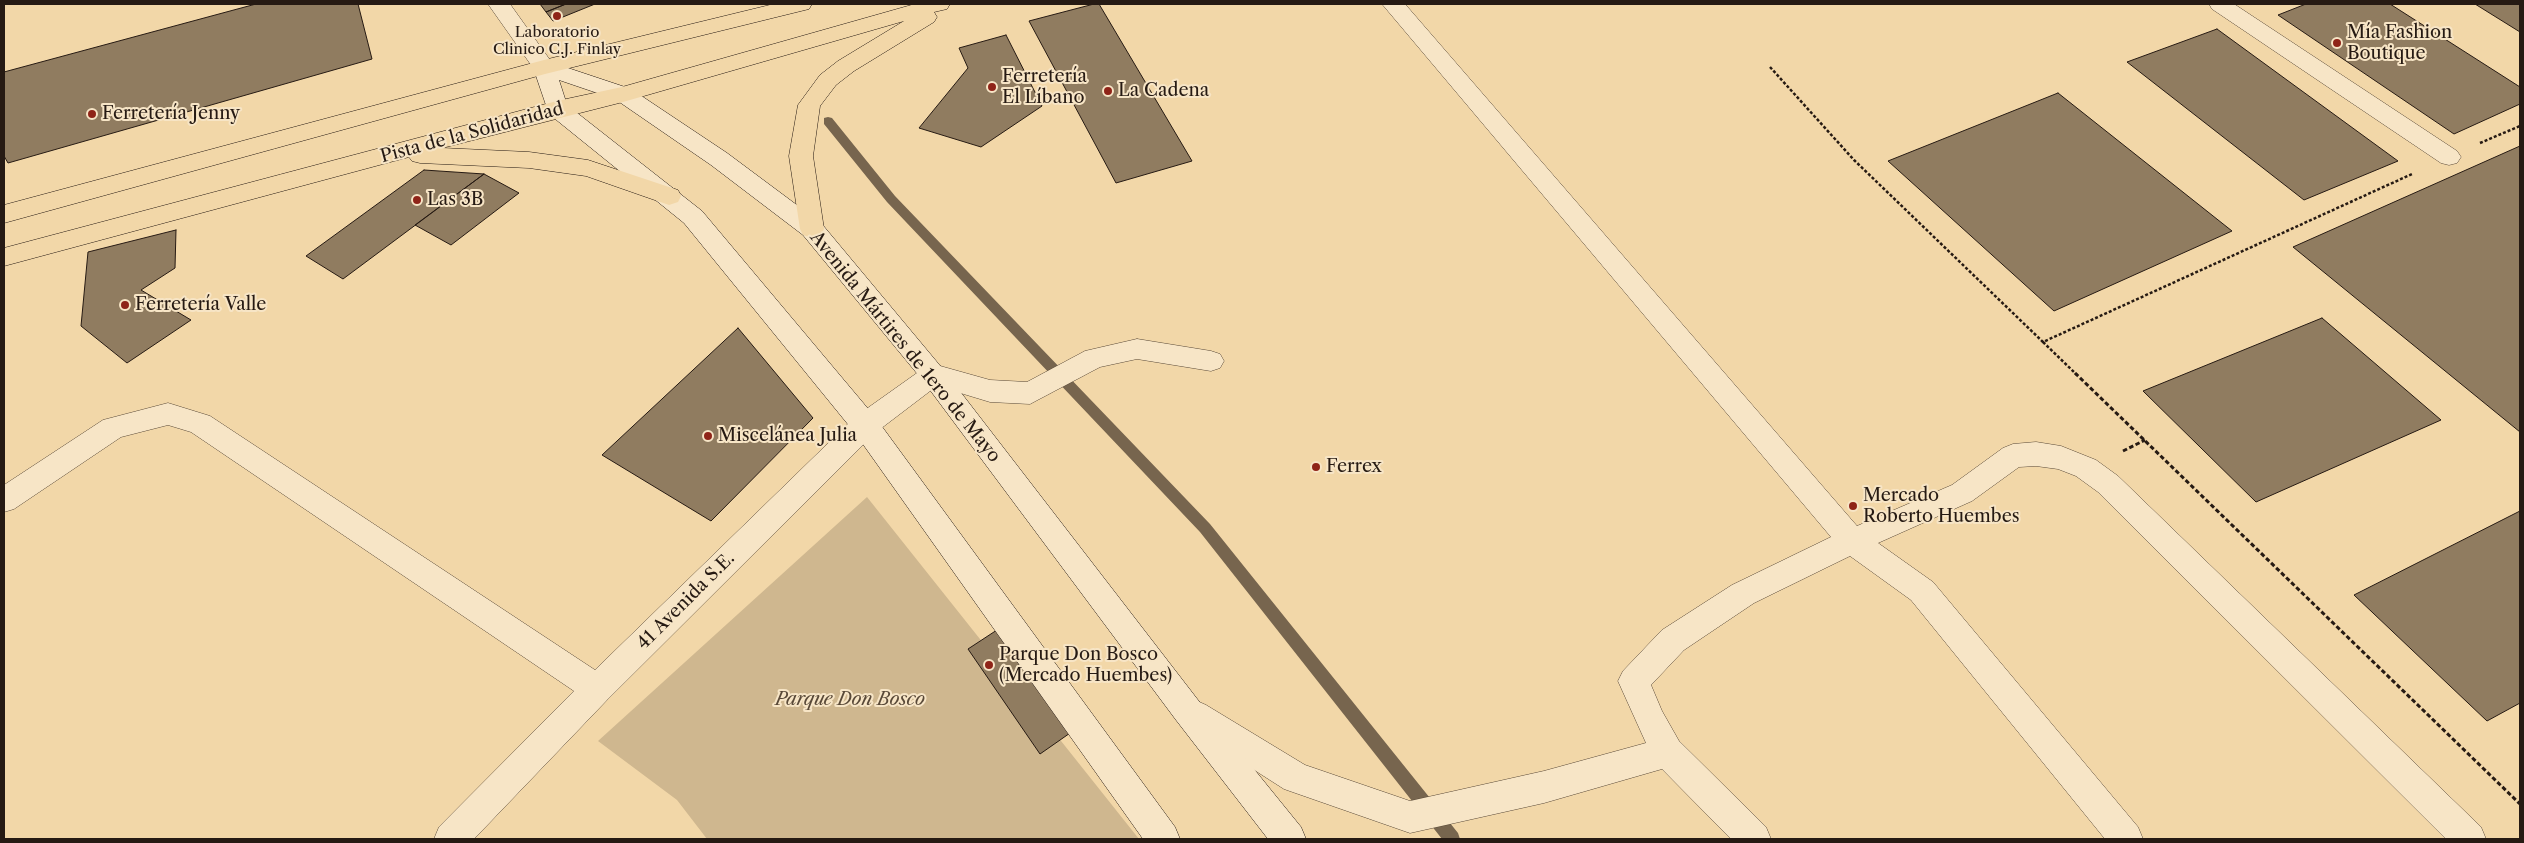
<!DOCTYPE html>
<html>
<head>
<meta charset="utf-8">
<style>
	body { margin:0 }
	#map { position:relative; width:2524px; height:843px; overflow:hidden; background:#f2d7a8; font-family:"Libre Caslon Text",serif }
	canvas { display:block }
	.frame { position:absolute; inset:0; border:5px solid #261a13; pointer-events:none }
</style>
</head>
<body>
<div id="map">
<canvas width="2524" height="843"></canvas>
<div class="frame"></div>
</div>
<script>
const c = document.querySelector('canvas').getContext('2d');
c.lineJoin = 'round';
function fillPath(path, color) { c.fillStyle = color; c.fill(path, 'evenodd'); }
const poly = rows => new Path2D(rows.map(r => 'M' + r).join(''));
function strokePath(path, color, width, dash) { c.strokeStyle = color; c.lineWidth = width; c.lineCap = dash ? 'butt' : 'round'; c.setLineDash(dash || []); c.stroke(path); }
function drawText(font, color, halo, rows, align = 'center') {
  c.font = font + ' "Libre Caslon Text",serif'; c.lineWidth = 4; c.setLineDash([]); c.textBaseline = 'middle'; c.strokeStyle = halo; c.fillStyle = color; for (const [text, x, y, turn = 0] of rows) {
    c.save(); c.translate(x, y); c.rotate((+turn || 0) * Math.PI / 180); c.textAlign = isNaN(turn) ? turn : align; if (halo) c.strokeText(text, 0, 0); c.fillText(text, 0, 0); c.restore();
  }
}
fillPath(poly([
	[867,497,1139,839,707,839,677,800,598,741]
]), '#cfb78f');
fillPath(poly([
	[828,117,832,118,895,196,1210,524,1458,833,1460,839,1442,839,1200,532,887,202,824,124,824,118,828,117]
]), '#77654e');
const building = poly([
	[256,4,358,4,372,59,8,163,4,156,4,72,256,4],
	[540,4,566,4,546,12,540,4],
	[566,4,595,4,553,21,546,12,566,4],
	[1094,4,1099,4,1192,161,1116,183,1029,21,1094,4],
	[2306,4,2390,4,2520,87,2520,104,2454,134,2278,15,2306,4],
	[2475,4,2520,4,2520,32,2475,4],
	[2217,29,2398,161,2304,200,2127,62,2217,29],
	[1006,35,1042,106,981,147,919,128,968,68,959,48,1006,35],
	[2058,93,2232,231,2054,311,1888,161,2058,93],
	[2520,146,2520,432,2293,247,2520,146],
	[424,170,484,174,343,279,306,256,424,170],
	[484,174,519,193,451,245,415,225,484,174],
	[176,230,175,268,141,290,191,320,127,363,81,326,88,252,176,230],
	[2322,318,2441,420,2256,502,2143,391,2322,318],
	[738,328,813,418,711,521,602,455,738,328],
	[2520,511,2520,703,2487,721,2354,595,2520,511],
	[1000,628,1073,731,1040,754,968,649,1000,628]
]);
fillPath(building, '#907c60');
strokePath(building, '#261a13', 1);
const service = poly([
	[1382,4,1405,4,1857,526,1952,485,2003,448,2013,444,2036,442,2061,446,2096,460,2118,476,2481,827,2486,839,2446,839,2098,492,2076,476,2058,469,2036,466,2019,467,1972,501,1878,543,1933,582,2138,827,2143,839,2105,839,1911,600,1850,556,1754,603,1684,650,1651,685,1662,711,1679,741,1766,827,1771,839,1731,839,1662,769,1544,803,1410,833,1284,789,1184,725,1179,715,1184,705,1195,700,1206,705,1305,765,1410,801,1544,771,1646,743,1618,681,1623,671,1662,630,1732,585,1831,537,1382,4],
	[2209,4,2234,4,2457,151,2461,157,2457,163,2449,165,2441,163,2212,9,2209,4],
	[1137,339,1211,351,1220,354,1224,361,1220,368,1211,371,1137,359,1100,367,1030,404,990,402,924,382,920,375,924,368,933,364,990,380,1027,382,1085,351,1137,339]
]);
const minor = poly([
	[488,4,510,4,555,67,552,72,544,74,536,72,488,4],
	[933,364,942,368,946,375,942,382,875,433,608,699,474,839,434,839,439,827,574,691,191,432,168,425,121,437,14,509,4,512,4,485,103,420,168,403,210,416,595,670,855,417,924,368,933,364]
]);
const secondary = poly([
	[544,60,631,89,727,153,821,223,942,368,1198,700,1301,827,1306,839,1268,839,1176,720,924,382,803,235,711,165,615,99,559,80,567,105,702,211,875,417,1175,827,1180,839,1143,839,855,433,684,223,549,114,533,67,536,62,544,60]
]);
const primary = poly([
	[774,4,812,4,809,9,545,74,4,223,4,205,544,60,774,4],
	[915,4,950,4,947,9,934,12,937,17,934,22,854,71,836,85,820,106,813,156,824,229,821,235,812,238,803,235,800,229,789,156,798,105,820,75,838,61,904,21,623,102,442,148,529,152,588,160,678,190,681,196,678,202,669,205,586,176,529,168,420,163,412,161,409,157,4,266,4,248,557,101,622,87,915,4]
]);
strokePath(service, '#594938', 1);
strokePath(minor, '#594938', 1);
strokePath(secondary, '#261a13', 1);
strokePath(primary, '#261a13', 1);
strokePath(poly([
	[1770,67,1854,160,2043,342,2412,174],
	[2480,143,2520,126],
	[2043,342,2077,375]
]), '#261a13', 2.5, [3, 2]);
strokePath(poly([
	[2075,373,2520,804],
	[2123,451,2145,440]
]), '#261a13', 3, [4.5, 2.5]);
fillPath(service, '#f7e5c6');
fillPath(minor, '#f7e5c6');
fillPath(secondary, '#f7e5c6');
fillPath(primary, '#f2d7a8');
for (const [x, y, r, color] of [
	[557,16,5,"#8f2418"],
	[2337,43,5,"#8f2418"],
	[992,87,5,"#8f2418"],
	[1108,91,5,"#8f2418"],
	[92,114,5,"#8f2418"],
	[417,200,5,"#8f2418"],
	[125,305,5,"#8f2418"],
	[708,436,5,"#8f2418"],
	[1316,467,5,"#8f2418"],
	[1853,506,5,"#8f2418"],
	[989,665,5,"#8f2418"]
]) { const dot = new Path2D(); dot.arc(x, y, r, 0, 2 * Math.PI); c.fillStyle = color; c.fill(dot); strokePath(dot, '#f7e5c6', 2); }
drawText('15px', '#261a13', '#f7e5c6', [
	["Laboratorio",557,33],
	["Clinico C.J. Finlay",557,50]
]);
drawText('18px', '#261a13', '#f7e5c6', [
	["Mía Fashion",2347,33],
	["Boutique",2347,54],
	["Ferretería",1002,77],
	["El Líbano",1002,98],
	["La Cadena",1118,91],
	["Ferretería Jenny",102,114],
	["Las 3B",427,200],
	["Ferretería Valle",135,305],
	["Miscelánea Julia",718,436],
	["Ferrex",1326,467],
	["Mercado",1863,496],
	["Roberto Huembes",1863,517],
	["Parque Don Bosco",999,655],
	["(Mercado Huembes)",999,676]
], 'left');
drawText('18px', '#261a13', '#f7e5c6', [
	["Pista de la Solidaridad",472,133,-15],
	["Avenida Mártires de 1ero de Mayo",905,347,51],
	["41 Avenida S.E.",686,601,-45]
]);
drawText('italic 18px', '#594938', '#f7e5c6', [
	["Parque Don Bosco",850,700]
]);
</script>
</body>
</html>
